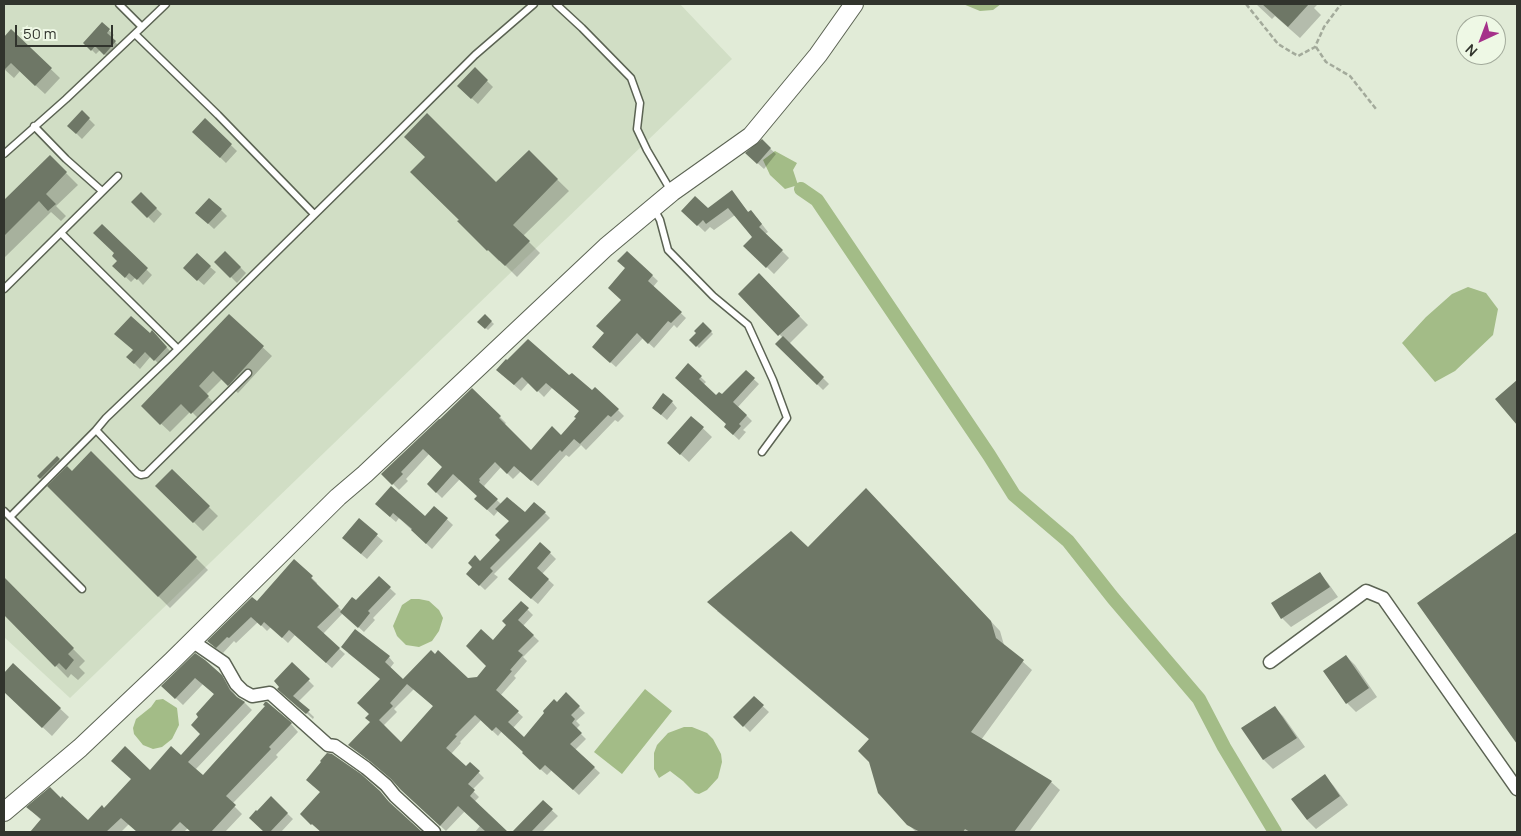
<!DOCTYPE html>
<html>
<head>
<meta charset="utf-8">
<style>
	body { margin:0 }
	#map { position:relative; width:1521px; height:836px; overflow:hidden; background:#e1ebd7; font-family:Manrope,sans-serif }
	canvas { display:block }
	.frame { position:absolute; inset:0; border:5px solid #31342d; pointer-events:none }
	.north { position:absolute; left:1456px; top:15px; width:50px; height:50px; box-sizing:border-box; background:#eef8e5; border:1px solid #a2aa9b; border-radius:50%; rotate:223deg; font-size:14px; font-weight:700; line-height:20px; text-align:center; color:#31342d }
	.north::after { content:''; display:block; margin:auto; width:18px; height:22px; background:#a5318a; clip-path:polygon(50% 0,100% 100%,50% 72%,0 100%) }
	.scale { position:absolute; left:15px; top:25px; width:98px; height:22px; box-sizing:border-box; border:2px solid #31342d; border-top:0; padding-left:6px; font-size:15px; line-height:18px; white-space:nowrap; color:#31342d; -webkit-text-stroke:4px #eef8e5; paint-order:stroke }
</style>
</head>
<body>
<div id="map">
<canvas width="1521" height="836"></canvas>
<div class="frame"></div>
<div class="north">N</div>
<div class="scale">50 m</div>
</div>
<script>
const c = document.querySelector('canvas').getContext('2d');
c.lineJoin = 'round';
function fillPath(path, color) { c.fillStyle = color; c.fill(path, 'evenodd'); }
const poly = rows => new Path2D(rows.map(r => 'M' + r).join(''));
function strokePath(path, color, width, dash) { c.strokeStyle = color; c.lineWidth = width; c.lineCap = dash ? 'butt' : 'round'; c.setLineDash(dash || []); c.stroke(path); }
fillPath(poly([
	[4,4,680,4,732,59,70,698,4,637]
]), '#d1dec5');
fillPath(poly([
	[963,4,1001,4,993,10,980,11],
	[775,151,797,163,793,170,798,185,785,189,770,175,763,160],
	[1468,287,1486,293,1498,309,1493,335,1455,371,1435,382,1402,343,1426,317,1452,294],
	[411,599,419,599,429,601,439,610,443,618,439,631,432,641,419,647,406,645,397,636,393,626,402,605],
	[645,689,672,711,622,774,594,752],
	[163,699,177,708,179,725,172,739,162,747,153,749,143,745,134,734,133,728,136,719,151,707,156,700],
	[684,727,692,727,707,733,713,739,721,754,722,762,718,778,707,790,699,794,695,793,683,781,670,771,659,778,654,769,654,753,657,745,668,733]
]), '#a3bc87');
fillPath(poly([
	[1256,4,1318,4,1314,8,1321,15,1300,38,1275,16,1272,19],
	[102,24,114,35,111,38,120,47,109,58,100,50,96,54,85,43],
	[11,31,60,78,45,94,20,71,14,78,4,69,4,38],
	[475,69,493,87,478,104,465,92],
	[82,112,95,125,82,139,69,126],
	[205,120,237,151,226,163,194,132],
	[762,141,776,154,764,169,753,159],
	[529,152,569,191,523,236,540,253,517,277,500,260,499,261,459,221],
	[50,157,78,185,56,206,66,216,61,221,51,212,4,258,4,202],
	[732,192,749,213,757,218,768,232,765,234,789,258,774,274,745,246,754,237,735,215,714,230,710,227,705,232,683,211,708,210],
	[141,194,162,214,154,223,133,202],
	[210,199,227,216,214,229,197,213],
	[102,226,152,275,143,285,136,277,131,282,114,266,118,261],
	[225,252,246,273,237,283,216,262],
	[627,252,658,281,653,287,686,318,677,328,674,325,654,348,643,338,616,367,599,352,605,333,622,300,627,268],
	[210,267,216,272,204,285,191,274],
	[759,275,808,325,789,344,829,384,823,390,777,344,783,338,739,294],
	[229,316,272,356,238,393,222,379,206,395,217,406,201,421,191,411,170,432,142,406],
	[485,316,494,324,488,330,479,322],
	[703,323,713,334,699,348,691,340,698,333],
	[152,332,172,353,160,365,151,356,140,369,128,357],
	[688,365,706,382,703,385,716,397,722,396,746,372,759,384,738,407,752,421,743,430,746,432,739,440,725,427,727,424],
	[504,376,570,377,618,410,624,416,618,422,615,420,586,450,581,445,569,457,566,455,538,486,521,471,513,479,501,467,484,486,485,487,484,488,501,504,525,514,545,513,550,518,494,574,498,577,485,590,468,574,502,540,514,524,498,511,494,516,482,505,478,496,460,479,442,498,428,484,444,467,429,454,406,479,408,481,399,490,383,474,439,420,500,417,506,423,504,425,531,451,561,436,578,418,581,412,552,388,544,397,529,382,521,391],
	[672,402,677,408,667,420,659,413],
	[691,417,712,437,689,462,677,451],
	[91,453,208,570,170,608,49,486,72,472],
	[57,458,62,463,43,481,39,476],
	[172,471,218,516,203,531,157,486],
	[875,499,1000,631,1004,645,1032,670,981,740,1051,782,1060,790,1029,832,916,832,908,824,870,740,717,611,808,549],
	[434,507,453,525,432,549,399,518,396,522,382,510,425,518],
	[359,520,383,541,367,559,349,544],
	[1517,533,1517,742,1419,603],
	[540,543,556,559,542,574,554,585,538,604,515,585],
	[294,560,317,583,316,585,342,611,356,602,379,578,396,594,373,618,375,620,364,632,343,613,323,634,345,654,332,668,295,635,288,643,271,627,267,631,258,622,236,643,234,641,223,653,214,647,209,641,257,603],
	[1320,574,1328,583,1338,597,1291,627,1282,618],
	[4,579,85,661,79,667,85,673,78,680,71,674,68,678,4,613],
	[521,603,533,615,523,626,539,641,523,657,527,661,514,676,516,678,500,696,523,717,513,728,524,739,566,694,585,713,576,721,580,725,576,729,586,739,575,750,600,773,579,795,552,770,547,775,529,759,524,752,502,731,498,736,481,720,460,742,461,743,451,754,466,768,470,764,484,778,472,790,479,797,474,802,507,832,475,832,480,826,465,811,446,831,408,796,395,781,350,745,371,722,370,714,381,679,348,653,389,657,394,663,390,668,403,681,477,679,488,666,493,642,508,625],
	[414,689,434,707,401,743,383,726,397,712,394,709],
	[195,655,221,676,229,684,237,698,245,703,252,710,195,770,204,777,291,724,298,732,276,755,278,757,232,804,242,814,225,832,192,832,188,828,184,832,138,832,129,824,121,832,32,832,42,821,28,807,88,821,150,771,181,757,202,734,215,695,203,684,183,705,163,686],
	[1346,656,1355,665,1377,697,1356,712,1347,703],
	[292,664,314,686,298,702,314,717,313,719,285,694],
	[13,665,69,717,52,736,4,691,4,675],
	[754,698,769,712,750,732,735,717],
	[1274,707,1283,716,1305,747,1273,769,1264,760,1243,729],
	[360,775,422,832,321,832,307,820],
	[1324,776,1333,785,1348,805,1316,829,1307,820],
	[271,798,293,819,281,832,265,832,250,818],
	[543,802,558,816,542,832,530,832,521,824]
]), '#0003');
strokePath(poly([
	[801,189,817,200,989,455,1014,495,1068,541,1113,598,1199,699,1224,747,1275,832]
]), '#a3bc87', 14);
fillPath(poly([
	[1262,4,1309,4,1288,27],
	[102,22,110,29,107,33,116,41,104,55,95,46,91,51,83,43],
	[11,29,52,68,35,86,11,63,4,70,4,37],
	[475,67,488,80,471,99,457,86],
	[82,110,90,118,76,134,67,126],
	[427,113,496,182,529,150,558,179,513,225,530,241,505,266,488,250,487,251,457,221,459,220,410,172,425,157,404,137],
	[205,118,232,144,220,158,192,132],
	[762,139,771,148,757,164,745,153],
	[50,155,67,172,46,194,56,204,48,211,39,201,4,236,4,200],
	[732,190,748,212,751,210,762,224,759,227,783,250,766,268,743,246,752,237,728,208,706,224,703,220,697,226,681,211,695,196,708,208],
	[141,192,157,208,147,218,131,202],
	[209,198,222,209,208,224,195,213],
	[102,224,148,268,137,280,129,273,125,278,112,266,117,261,112,256,114,253,93,233],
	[225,251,241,267,230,278,214,262],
	[627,251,653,275,648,281,682,312,671,323,668,321,648,344,637,333,610,363,592,347,604,333,596,326,621,300,608,288,625,268,617,261],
	[197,253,211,266,197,281,183,268],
	[759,273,800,316,778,336,738,294],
	[229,314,264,346,228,386,213,371,199,386,209,396,191,414,181,404,160,425,141,406],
	[485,314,492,321,485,329,477,322],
	[131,316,150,333,152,330,167,347,154,361,145,352,134,364,126,357,133,350,114,334],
	[703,322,712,331,696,347,689,340,696,333,694,331],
	[783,336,824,377,817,385,775,344],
	[528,339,569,375,572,373,592,390,595,387,619,409,611,417,608,415,580,444,574,439,562,452,560,450,531,481,514,466,507,474,495,462,479,479,480,480,479,482,498,499,487,510,474,499,477,496,453,474,436,493,427,484,442,467,423,449,401,472,403,474,392,485,381,474,439,419,440,419,472,388,501,416,499,418,531,450,552,426,561,435,576,418,574,417,579,411,546,383,537,392,522,377,514,385,496,370,506,359,507,360],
	[688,363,702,376,699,379,716,395,719,392,722,394,746,370,755,378,733,402,747,415,739,424,741,426,733,435,724,427,726,424,675,378],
	[1517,380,1517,425,1495,399],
	[663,393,673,401,661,415,652,408],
	[691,416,704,427,680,455,667,443],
	[91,451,197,557,158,597,47,486,67,466,72,471],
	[57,456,60,459,40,479,37,476],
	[172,469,210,506,193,523,155,486],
	[391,486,425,516,434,506,448,518,426,544,411,530,412,529,393,513,390,517,375,504],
	[866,488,991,621,996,638,1024,660,971,732,1052,781,1014,832,970,832,965,829,963,832,920,832,907,825,878,793,869,762,858,751,869,739,707,602,791,531,808,547],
	[507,497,525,512,534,502,546,512,490,568,493,571,479,586,466,574,472,567,468,563,475,555,480,561,500,540,495,535,509,521,495,509],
	[359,518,378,534,361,554,342,538],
	[1517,532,1517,744,1417,603],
	[540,542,551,552,537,568,549,579,531,599,508,579],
	[294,559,313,576,311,578,339,606,317,627,340,648,326,663,289,630,282,638,264,622,261,626,251,617,229,638,227,637,216,648,207,641,252,597,257,601],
	[1320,572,1330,587,1281,619,1271,603],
	[379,576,391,587,368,611,370,613,358,628,340,612,352,597,356,600],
	[4,577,74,648,68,654,74,660,66,670,59,663,55,667,4,615],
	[521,601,529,608,518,620,534,635,518,651,523,655,510,670,512,671,496,690,519,711,508,722,524,737,544,713,543,711,554,699,557,702,566,692,580,706,571,715,575,719,572,723,582,733,570,744,595,767,573,790,545,765,540,770,522,753,523,752,496,727,492,731,475,715,455,735,457,736,446,748,466,766,470,762,480,771,468,784,475,790,470,796,508,832,486,832,458,806,440,826,401,790,391,779,371,762,348,745,370,722,365,718,369,714,357,703,380,679,341,647,355,629,390,656,385,662,403,679,431,650,435,654,438,650,468,678,477,677,486,666,466,646,481,629,493,640,506,625,502,621],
	[407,684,433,706,401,742,379,720,393,706,390,703],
	[195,653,205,660,222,675,230,690,237,697,245,702,188,762,203,775,265,706,263,705,265,702,267,702,292,723,269,747,271,749,226,796,236,805,211,832,191,832,180,822,170,832,137,832,121,818,106,832,30,832,41,819,26,807,50,787,61,798,62,796,88,820,102,805,104,808,131,779,111,761,125,746,150,770,171,746,181,755,200,734,191,725,198,717,196,714,214,694,195,678,175,699,161,686],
	[1346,655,1369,688,1346,704,1323,671],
	[292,662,310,679,293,696,310,710,306,714,277,689,279,687,274,681],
	[13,663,61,708,42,728,4,692,4,673],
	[754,696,764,705,743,727,733,717],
	[1275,706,1297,738,1263,760,1241,728],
	[327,753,332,754,361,774,380,791,389,802,422,832,321,832,312,824,311,825,300,814,320,792,306,780,321,762,320,761],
	[1325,774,1340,796,1307,820,1291,799],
	[271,796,288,813,270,832,264,832,249,818,256,810,257,811],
	[543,800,553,809,531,832,512,832]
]), '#6e7766');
const lane = poly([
	[119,4,142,27],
	[556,4,582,28,631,78,640,103,637,129,647,150,671,191],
	[135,34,218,115,314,214],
	[34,126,66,159,102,191],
	[4,154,66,99,142,27,166,4],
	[654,209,660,220,668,250,713,296,748,325,773,380,787,418,762,452],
	[61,233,178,349],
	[4,289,118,176],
	[248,373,146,474,141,475,137,473,96,430,106,418,171,356,382,148,475,55,534,4],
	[4,511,82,589],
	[10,517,96,430]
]);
const street = poly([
	[192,641,224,663,236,684,243,691,252,696,270,693,328,745,335,746,366,768,386,785,395,796,434,832],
	[1270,662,1366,591,1383,598,1517,789]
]);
const secondary = poly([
	[4,812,80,748,172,661,338,497,365,474,606,247,672,192,751,136,818,55,854,4]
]);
strokePath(lane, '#5b6353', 9);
strokePath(street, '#5b6353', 15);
strokePath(secondary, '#5b6353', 20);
strokePath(poly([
	[1246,4,1278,44,1298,56,1315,47,1324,27,1341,4],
	[1316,47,1326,62,1350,76,1376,109]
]), '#a3aa9b', 2.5, [5, 2.5]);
strokePath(lane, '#fff', 6);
strokePath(street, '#fff', 12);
strokePath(secondary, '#fff', 18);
</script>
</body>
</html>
